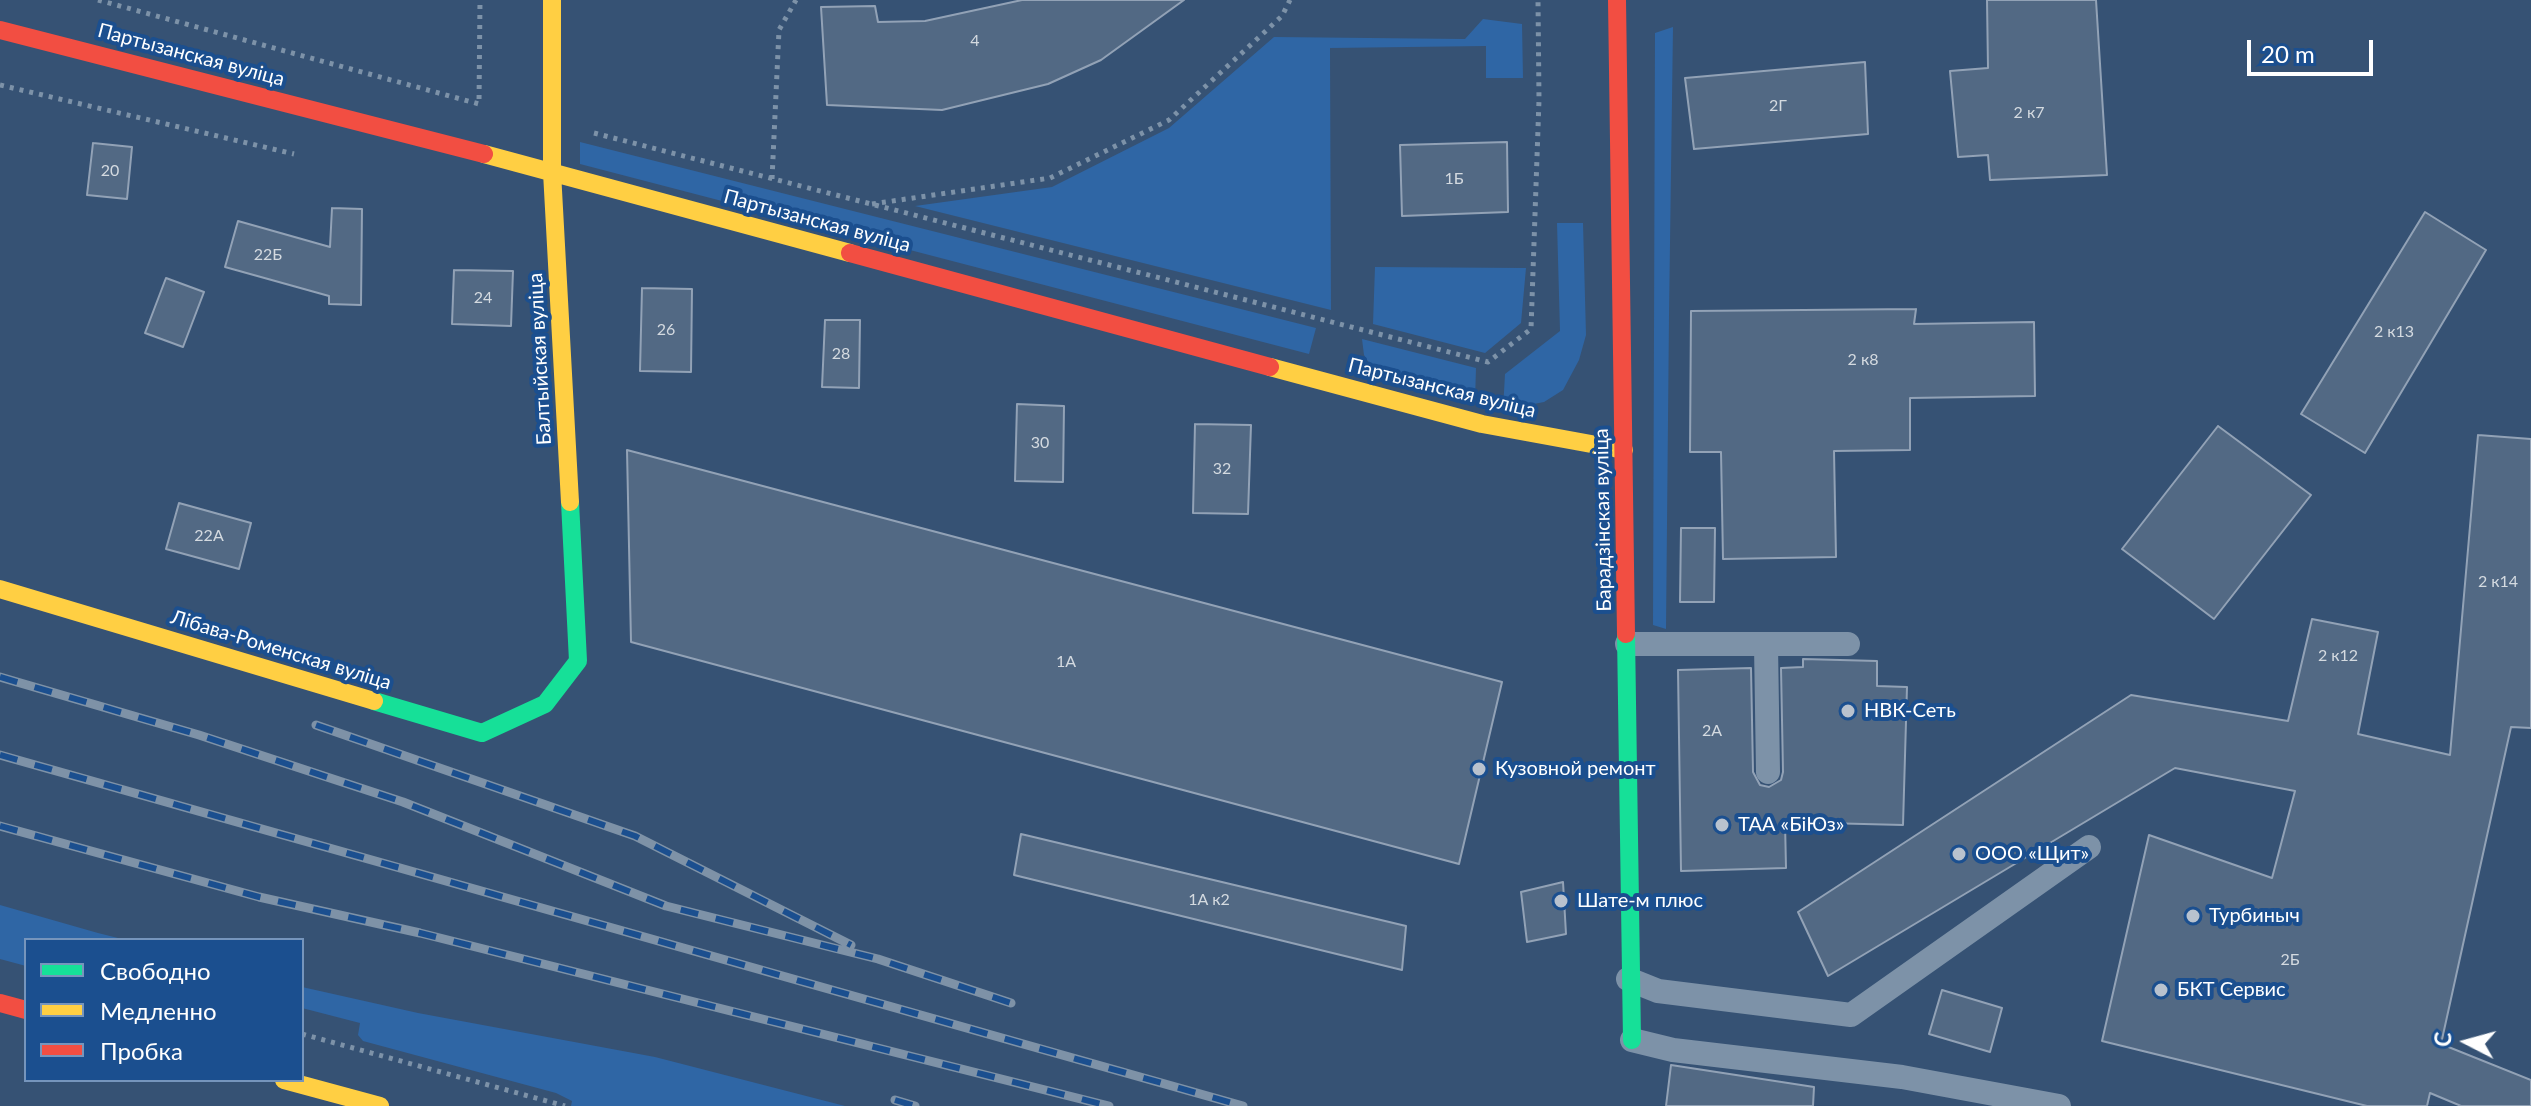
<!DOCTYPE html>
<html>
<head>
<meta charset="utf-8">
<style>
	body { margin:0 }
	#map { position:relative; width:2531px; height:1106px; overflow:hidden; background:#365274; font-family:Lato,sans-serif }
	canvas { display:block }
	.legend { position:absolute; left:24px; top:938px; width:280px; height:144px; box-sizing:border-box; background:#1b4f8f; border:2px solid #7695bc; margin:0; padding:10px 14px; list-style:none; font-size:24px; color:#fff }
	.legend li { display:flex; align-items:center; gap:16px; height:40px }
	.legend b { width:40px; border:2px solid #7695bc }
	.north { position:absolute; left:2427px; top:1002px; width:80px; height:80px; -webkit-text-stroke:6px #1b4f8f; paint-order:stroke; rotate:276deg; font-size:22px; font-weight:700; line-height:32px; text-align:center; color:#fff }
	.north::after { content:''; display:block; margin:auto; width:28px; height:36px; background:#fff; clip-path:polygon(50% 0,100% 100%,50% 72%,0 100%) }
	.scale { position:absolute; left:2247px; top:40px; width:126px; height:36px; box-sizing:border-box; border:4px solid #fff; border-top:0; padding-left:10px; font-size:24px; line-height:28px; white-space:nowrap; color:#fff; -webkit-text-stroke:6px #1b4f8f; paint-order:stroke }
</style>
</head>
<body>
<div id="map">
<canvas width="2531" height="1106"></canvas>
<ul class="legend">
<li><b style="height:10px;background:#16e098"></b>Свободно</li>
<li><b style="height:10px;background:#ffcf43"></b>Медленно</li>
<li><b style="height:10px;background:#f24e42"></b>Пробка</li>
</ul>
<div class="north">С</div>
<div class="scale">20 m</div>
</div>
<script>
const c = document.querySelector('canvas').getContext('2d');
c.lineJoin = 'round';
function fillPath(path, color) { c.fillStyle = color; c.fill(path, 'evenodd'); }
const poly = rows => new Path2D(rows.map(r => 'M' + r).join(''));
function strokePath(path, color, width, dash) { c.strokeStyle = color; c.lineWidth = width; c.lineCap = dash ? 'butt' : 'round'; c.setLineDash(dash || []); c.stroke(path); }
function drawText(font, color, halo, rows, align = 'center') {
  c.font = font + ' Lato,sans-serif'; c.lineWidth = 8; c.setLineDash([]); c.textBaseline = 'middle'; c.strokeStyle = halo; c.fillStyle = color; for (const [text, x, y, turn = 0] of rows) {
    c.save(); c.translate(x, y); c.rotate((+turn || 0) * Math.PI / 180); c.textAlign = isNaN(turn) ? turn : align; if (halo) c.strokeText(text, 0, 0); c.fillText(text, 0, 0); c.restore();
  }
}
fillPath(poly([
	[1483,19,1522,24,1523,78,1486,78,1486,46,1330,48,1331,310,915,206,1052,187,1169,128,1274,37,1465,39],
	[1673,27,1669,316,1666,629,1653,625,1655,33],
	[580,142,1316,328,1309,354,580,164],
	[1557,223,1583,223,1586,335,1579,360,1563,390,1544,402,1503,410,1505,374,1560,331],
	[1375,267,1526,268,1521,323,1485,353,1373,324],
	[1362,339,1476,368,1475,401,1391,381,1372,368,1364,355],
	[0,905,98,933,126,940,26,940,26,966,0,959],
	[302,987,418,1013,655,1057,845,1106,571,1106,572,1101,556,1093,363,1041,358,1035,360,1023,302,1008]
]), '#2f66a5');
const building = poly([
	[1022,0,1184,0,1101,60,1048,84,942,110,827,105,821,7,875,6,878,22,925,21,1022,0],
	[1987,0,2096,0,2107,175,1990,180,1988,155,1958,157,1950,71,1988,68,1987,0],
	[1865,62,1868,134,1694,149,1685,78,1865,62],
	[1507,142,1508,212,1402,216,1400,145,1507,142],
	[93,143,132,147,127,199,87,195,93,143],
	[332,208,362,209,361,305,329,304,329,296,225,267,238,221,330,247,332,208],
	[2425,212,2486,250,2365,453,2301,414,2425,212],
	[454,270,513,271,511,326,452,324,454,270],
	[166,278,204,292,183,347,145,333,166,278],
	[642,288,692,289,691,372,640,371,642,288],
	[1916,309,1914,324,2034,322,2035,396,1910,398,1910,450,1834,451,1836,557,1723,559,1721,452,1690,452,1691,311,1916,309],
	[825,320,860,320,859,388,822,387,825,320],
	[1017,404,1064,406,1063,482,1015,481,1017,404],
	[1195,424,1251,425,1248,514,1193,513,1195,424],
	[2218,426,2311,495,2214,619,2122,549,2218,426],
	[2478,435,2531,439,2531,728,2511,727,2441,1044,2531,1080,2531,1106,2461,1106,2430,1093,2427,1106,2367,1106,2102,1041,2149,835,2272,878,2295,791,2175,768,1828,976,1798,912,2131,695,2288,721,2312,619,2378,632,2358,734,2450,755,2478,435],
	[627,450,1502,682,1459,864,631,642,627,450],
	[179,503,251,523,239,569,166,549,179,503],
	[1681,528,1715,528,1714,602,1680,602,1681,528],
	[1803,659,1877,661,1877,686,1907,687,1903,825,1785,822,1786,868,1681,871,1678,670,1751,668,1753,772,1760,785,1769,787,1781,780,1783,772,1781,668,1803,667,1803,659],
	[1021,834,1406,926,1402,970,1014,875,1021,834],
	[1563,882,1566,934,1527,942,1521,892,1563,882],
	[1942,990,2002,1008,1990,1052,1929,1034,1942,990],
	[1671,1065,1814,1087,1813,1106,1666,1106,1671,1065]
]);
fillPath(building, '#526984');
strokePath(building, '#92a2b6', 2);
strokePath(poly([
	[98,0,479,104,480,0],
	[0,85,294,154],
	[594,133,1488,362,1531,329,1539,100,1538,0],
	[772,179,779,30,796,0],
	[872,204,1050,178,1169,120,1282,16,1290,0],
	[302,1034,565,1106]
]), '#7d92a8', 5, [4, 6]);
strokePath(poly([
	[1627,644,1848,644],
	[1766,645,1768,772],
	[1628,979,1658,991,1851,1015,2089,847],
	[1632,1040,1673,1050,1902,1077,2059,1106]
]), '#7d92a8', 24);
strokePath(poly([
	[1626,634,1632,1040],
	[374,701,482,733,545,704,578,661,570,502]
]), '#16e098', 18);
strokePath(poly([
	[552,0,552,172,570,502],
	[484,154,850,253],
	[1270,367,1482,424,1624,450],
	[0,589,374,701],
	[284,1080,380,1106]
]), '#ffcf43', 18);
strokePath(poly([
	[1617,0,1626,634],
	[0,30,484,154],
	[850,253,1270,367],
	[0,1003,26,1010]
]), '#f24e42', 18);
const rail = poly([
	[0,677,199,735,403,802,666,906,878,959,1011,1003],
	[316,725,635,836,851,945],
	[0,755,1243,1106],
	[0,826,259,897,420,933,1109,1106],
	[895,1100,915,1106]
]);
strokePath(rail, '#7e92a7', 9);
strokePath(rail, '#1b4f8f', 6, [18]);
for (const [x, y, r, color] of [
	[1848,711,8,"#b9c2ce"],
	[1479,769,8,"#b9c2ce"],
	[1722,825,8,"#b9c2ce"],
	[1959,854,8,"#b9c2ce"],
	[1561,901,8,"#b9c2ce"],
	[2193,916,8,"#b9c2ce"],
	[2161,990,8,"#b9c2ce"]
]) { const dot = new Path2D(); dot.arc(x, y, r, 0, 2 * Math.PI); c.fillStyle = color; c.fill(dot); strokePath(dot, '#1b4f8f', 3); }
drawText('16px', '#d4dae0', null, [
	["4",975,41],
	["2Г",1778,106],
	["2 к7",2029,113],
	["20",110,171],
	["1Б",1454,179],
	["22Б",268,255],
	["24",483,298],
	["26",666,330],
	["2 к13",2394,332],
	["28",841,354],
	["2 к8",1863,360],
	["30",1040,443],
	["32",1222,469],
	["22А",209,536],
	["2 к14",2498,582],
	["2 к12",2338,656],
	["1А",1066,662],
	["2А",1712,731],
	["1А к2",1209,900],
	["2Б",2290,960]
]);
drawText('20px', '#fff', '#1b4f8f', [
	["Партызанская вуліца",191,55,15],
	["Партызанская вуліца",817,221,15],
	["Балтыйская вуліца",540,359,-93],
	["Партызанская вуліца",1442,388,14],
	["Барадзінская вуліца",1603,520,-91],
	["Лібава-Роменская вуліца",281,650,17]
]);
drawText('20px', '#fff', '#1b4f8f', [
	["НВК-Сеть",1864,711],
	["Кузовной ремонт",1495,769],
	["ТАА «БіЮз»",1738,825],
	["ООО «Щит»",1975,854],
	["Шате-м плюс",1577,901],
	["Турбиныч",2209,916],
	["БКТ Сервис",2177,990]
], 'left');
</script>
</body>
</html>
